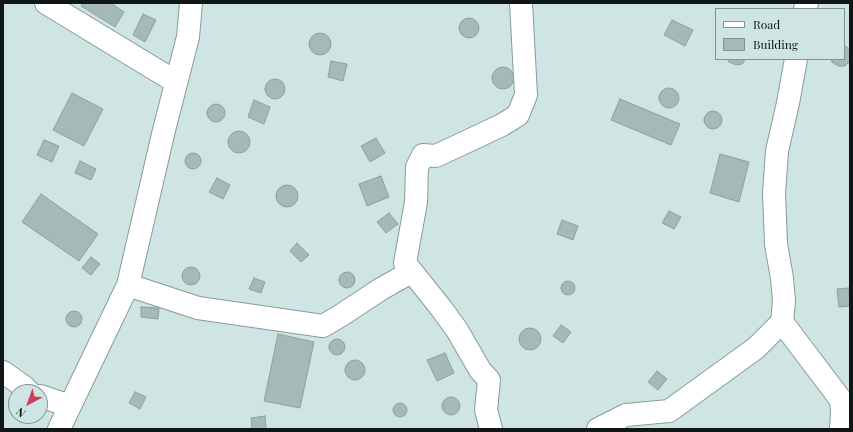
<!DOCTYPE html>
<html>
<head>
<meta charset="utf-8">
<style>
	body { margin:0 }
	#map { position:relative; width:853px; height:432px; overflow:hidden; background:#cfe5e4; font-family:"Playfair Display",serif }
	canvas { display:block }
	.frame { position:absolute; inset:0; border:4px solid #0f1717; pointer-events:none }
	.legend { position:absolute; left:715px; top:8px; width:130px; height:52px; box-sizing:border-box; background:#cfe5e4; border:1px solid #829392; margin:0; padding:5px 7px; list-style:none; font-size:12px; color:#0f1717 }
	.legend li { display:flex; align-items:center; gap:8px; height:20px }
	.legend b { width:20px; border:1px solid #829392 }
	.north { position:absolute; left:8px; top:384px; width:40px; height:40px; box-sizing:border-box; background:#cfe5e4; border:1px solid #829392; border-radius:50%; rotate:221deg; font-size:11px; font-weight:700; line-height:16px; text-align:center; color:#0f1717 }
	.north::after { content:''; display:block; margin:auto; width:14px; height:18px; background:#cf3f5a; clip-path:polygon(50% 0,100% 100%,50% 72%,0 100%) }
</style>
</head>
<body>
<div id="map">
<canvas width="853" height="432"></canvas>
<div class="frame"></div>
<ul class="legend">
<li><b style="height:5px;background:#fff"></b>Road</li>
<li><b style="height:11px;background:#a4b9b8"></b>Building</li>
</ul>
<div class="north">N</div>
</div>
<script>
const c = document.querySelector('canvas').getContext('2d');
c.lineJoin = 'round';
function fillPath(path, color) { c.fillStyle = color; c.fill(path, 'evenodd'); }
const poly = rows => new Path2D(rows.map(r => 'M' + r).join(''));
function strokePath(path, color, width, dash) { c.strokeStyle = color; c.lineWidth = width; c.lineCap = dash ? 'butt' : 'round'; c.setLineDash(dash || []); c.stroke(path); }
const building = poly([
	[83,3,111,3,124,12,115,27,81,6,83,3],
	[143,14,156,20,145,42,133,35,143,14],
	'459 28a10 10 0 1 1 20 0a10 10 0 1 1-20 0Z',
	[672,20,693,30,685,46,664,35,672,20],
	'309 44a11 11 0 1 1 22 0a11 11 0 1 1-22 0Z',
	[844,45,848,48,850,50,850,61,845,66,838,66,832,62,831,59,844,59,844,45],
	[727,59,746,59,742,64,736,65,729,62,727,59],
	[331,61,347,64,343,81,328,77,331,61],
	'492 78a11 11 0 1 1 22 0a11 11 0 1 1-22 0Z',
	'265 89a10 10 0 1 1 20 0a10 10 0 1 1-20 0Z',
	'659 98a10 10 0 1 1 20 0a10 10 0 1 1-20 0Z',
	[72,93,103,109,84,146,53,130,72,93],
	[620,99,680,124,671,145,611,120,620,99],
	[254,100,270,107,264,124,248,117,254,100],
	'207 113a9 9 0 1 1 18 0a9 9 0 1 1-18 0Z',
	'704 120a9 9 0 1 1 18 0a9 9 0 1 1-18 0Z',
	'228 142a11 11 0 1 1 22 0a11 11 0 1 1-22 0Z',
	[376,138,385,153,370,162,361,146,376,138],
	[44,140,59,146,52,162,37,155,44,140],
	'185 161a8 8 0 1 1 16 0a8 8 0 1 1-16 0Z',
	[720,154,749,162,739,202,710,193,720,154],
	[80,161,96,169,91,180,75,173,80,161],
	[381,176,389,197,367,206,359,184,381,176],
	[217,178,230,185,223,199,209,192,217,178],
	'276 196a11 11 0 1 1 22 0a11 11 0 1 1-22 0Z',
	[41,194,98,234,79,261,22,222,41,194],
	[669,211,681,217,674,229,662,223,669,211],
	[389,213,398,224,386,233,377,222,389,213],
	[562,220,578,226,573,240,557,234,562,220],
	[297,243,309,255,301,262,290,251,297,243],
	[91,257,100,264,91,275,82,268,91,257],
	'182 276a9 9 0 1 1 18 0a9 9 0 1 1-18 0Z',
	'339 280a8 8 0 1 1 16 0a8 8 0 1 1-16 0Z',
	[254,278,265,282,261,293,249,289,254,278],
	'561 288a7 7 0 1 1 14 0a7 7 0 1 1-14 0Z',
	[849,288,850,306,839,307,837,289,849,288],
	[141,307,159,308,158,319,141,317,141,307],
	'66 319a8 8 0 1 1 16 0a8 8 0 1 1-16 0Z',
	[561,325,571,332,563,343,553,336,561,325],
	'519 339a11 11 0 1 1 22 0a11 11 0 1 1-22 0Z',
	[278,334,314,342,300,408,264,401,278,334],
	'329 347a8 8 0 1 1 16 0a8 8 0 1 1-16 0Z',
	[445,353,454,373,437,381,427,360,445,353],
	'345 370a10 10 0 1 1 20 0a10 10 0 1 1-20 0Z',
	[657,371,667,379,658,390,648,382,657,371],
	[135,392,146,397,140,409,129,403,135,392],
	'442 406a9 9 0 1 1 18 0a9 9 0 1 1-18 0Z',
	'393 410a7 7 0 1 1 14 0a7 7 0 1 1-14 0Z',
	[265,416,266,429,252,429,251,418,265,416]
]);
fillPath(building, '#a4b9b8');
strokePath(building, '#8ca09f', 1);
const minor = poly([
	[46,3,176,82],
	[805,9,807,3],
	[128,285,198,308,323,326,340,316,381,289,411,272],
	[782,322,841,400,842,411,841,429],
	[3,372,23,386,29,392],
	[40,396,70,406],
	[59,429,128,285,164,130,188,37,191,3],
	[491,429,486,410,489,380,480,370,457,330,441,308,405,263,416,202,417,167,423,155,436,156,502,125,518,115,526,95,521,3],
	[598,429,626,415,669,411,756,348,782,322,784,301,782,278,776,244,774,193,777,151,788,103,796,59]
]);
strokePath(minor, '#879b9b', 24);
strokePath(minor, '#fff', 22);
</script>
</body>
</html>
